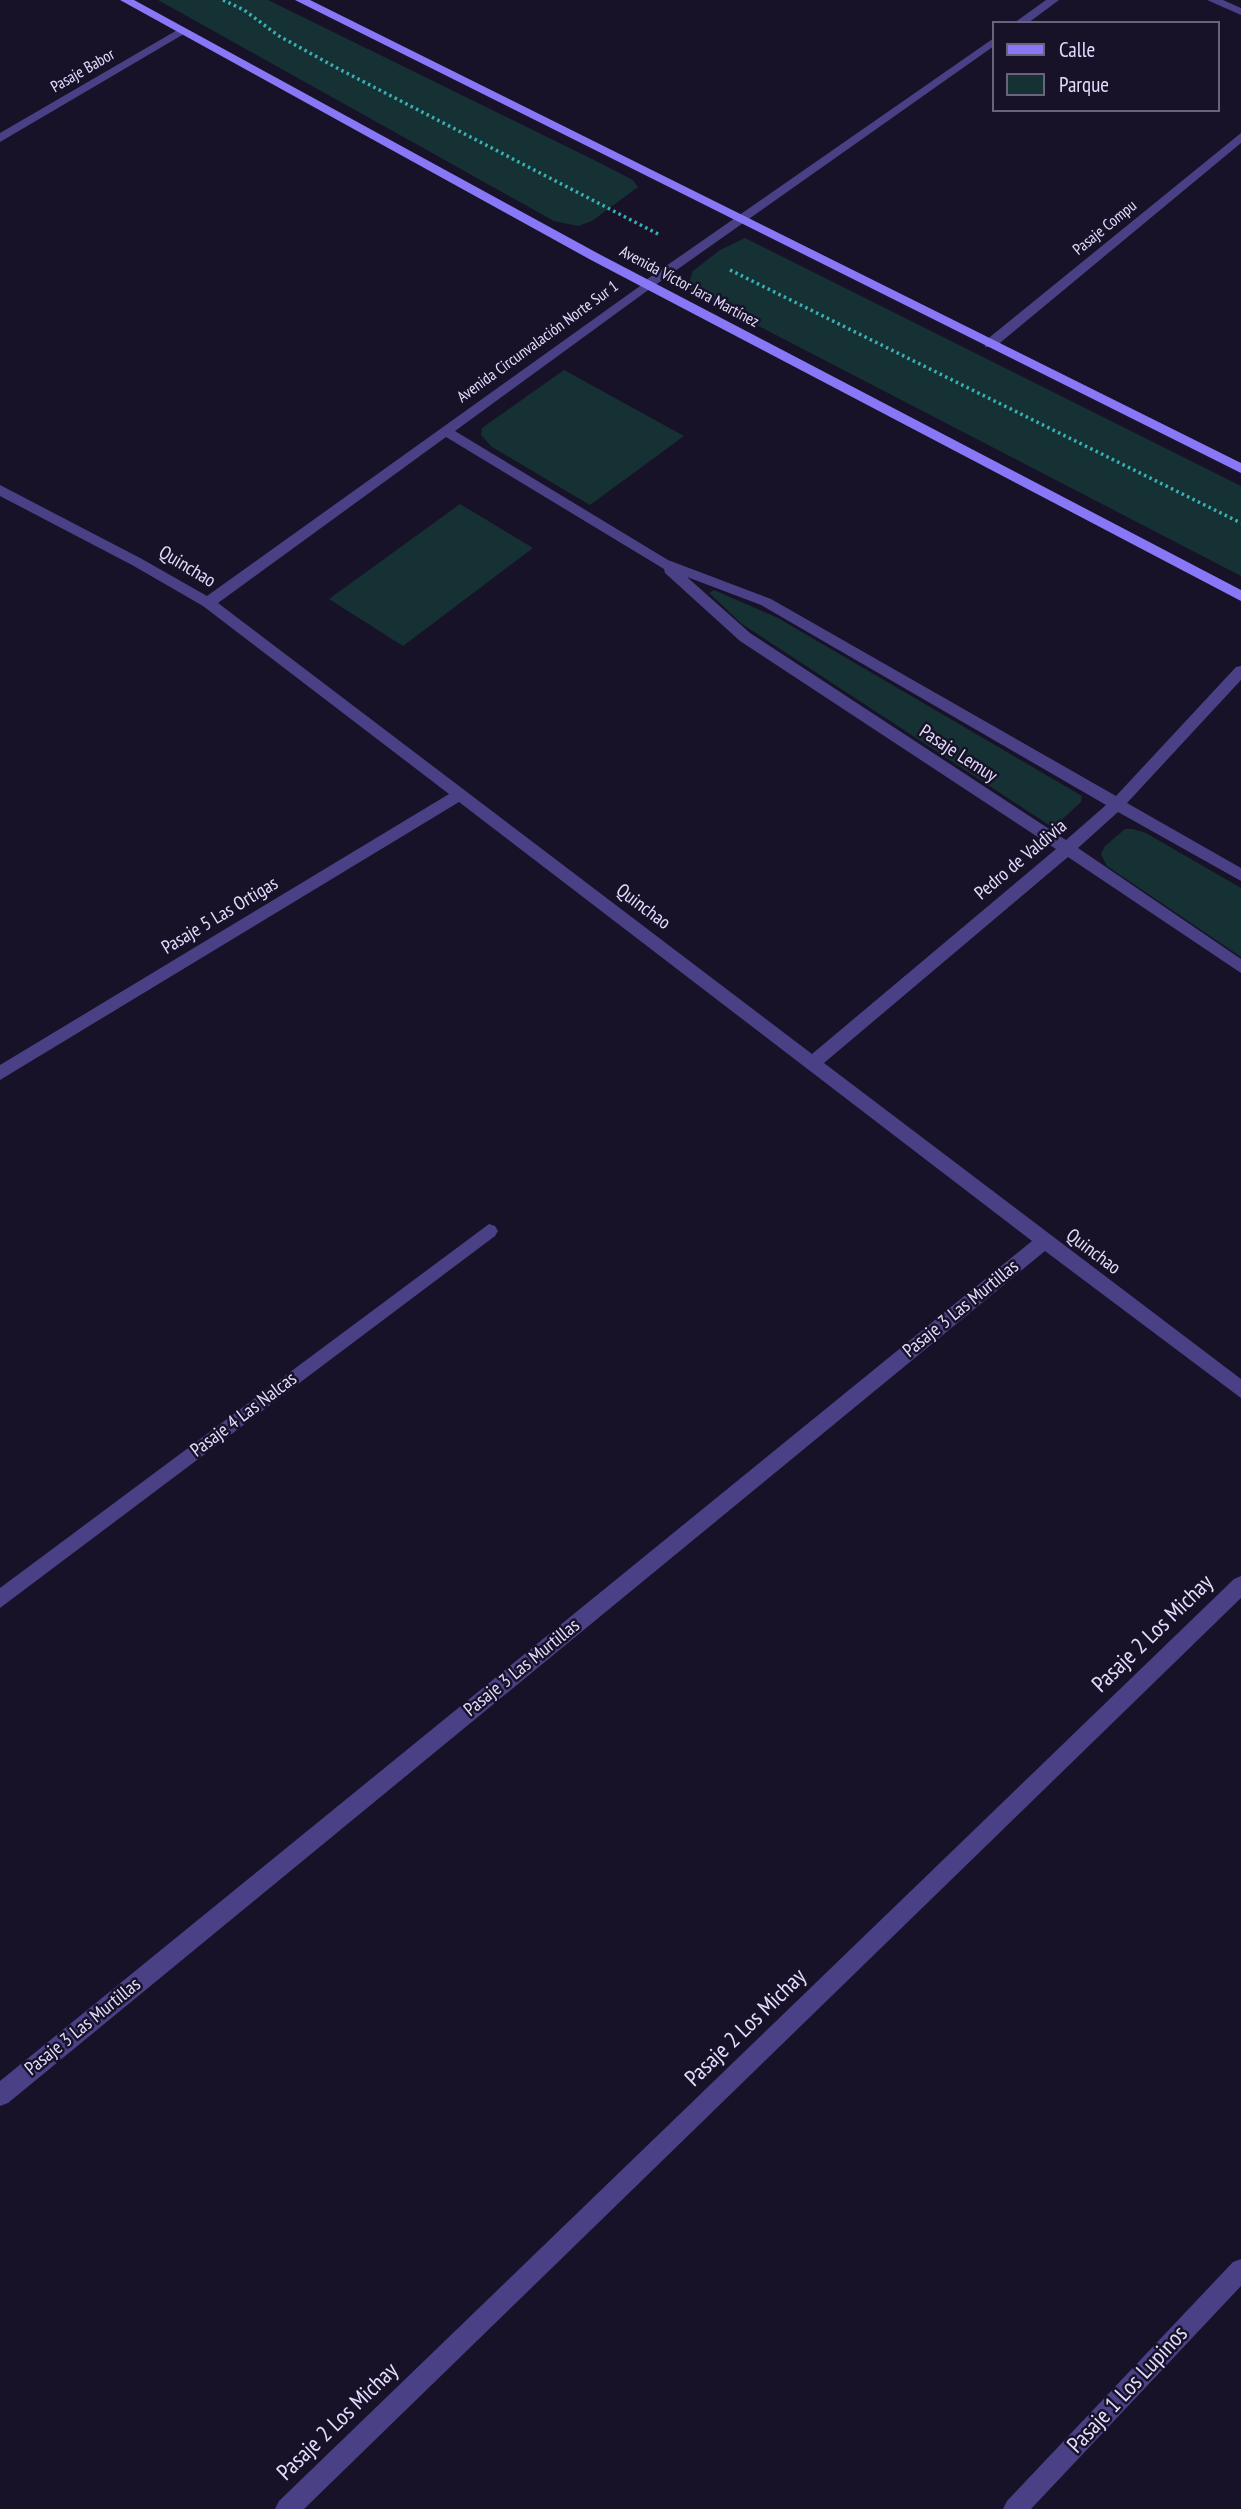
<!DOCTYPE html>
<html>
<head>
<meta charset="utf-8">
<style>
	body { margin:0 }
	#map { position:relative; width:1241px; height:2509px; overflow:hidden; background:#181229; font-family:"PT Sans Narrow",sans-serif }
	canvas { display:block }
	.legend { position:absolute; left:992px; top:21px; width:228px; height:91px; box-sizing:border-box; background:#181229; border:2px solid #69637e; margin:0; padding:9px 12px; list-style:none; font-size:21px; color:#e3dcfd }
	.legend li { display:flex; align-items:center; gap:14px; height:35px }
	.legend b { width:35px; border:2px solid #69637e }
</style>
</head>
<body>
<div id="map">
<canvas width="1241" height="2509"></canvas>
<ul class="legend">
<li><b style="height:9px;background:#8878f8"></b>Calle</li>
<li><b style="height:19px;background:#153133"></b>Parque</li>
</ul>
</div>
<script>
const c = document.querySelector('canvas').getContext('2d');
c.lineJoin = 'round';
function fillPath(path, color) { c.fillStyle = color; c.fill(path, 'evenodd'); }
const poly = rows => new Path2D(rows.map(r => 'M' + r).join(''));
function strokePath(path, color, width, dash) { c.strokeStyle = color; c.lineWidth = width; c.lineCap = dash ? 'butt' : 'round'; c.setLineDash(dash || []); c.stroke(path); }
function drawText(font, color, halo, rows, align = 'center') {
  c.font = font + ' "PT Sans Narrow",sans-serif'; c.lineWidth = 5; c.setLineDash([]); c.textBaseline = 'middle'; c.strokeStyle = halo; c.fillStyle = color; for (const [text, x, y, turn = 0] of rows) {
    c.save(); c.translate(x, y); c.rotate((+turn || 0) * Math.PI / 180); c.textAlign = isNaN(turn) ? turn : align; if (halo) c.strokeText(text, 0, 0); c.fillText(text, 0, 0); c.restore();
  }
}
fillPath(poly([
	[158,0,268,0,594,160,633,180,638,187,592,221,578,226,554,221],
	[745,238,1241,486,1241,576,691,291,688,286,693,271,720,250],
	[564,370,684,436,590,505,492,447,481,435,482,428],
	[460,504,533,548,403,646,329,599],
	[714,590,778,618,1082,796,1081,802,1054,827,1049,825,742,624,709,593],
	[1125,829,1133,829,1146,833,1241,888,1241,957,1107,866,1101,854,1105,846]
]), '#153133');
strokePath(poly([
	[223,0,244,10,279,36,337,68,660,235],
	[730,270,1241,523]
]), '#38b1b5', 3.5, [2.5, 3.5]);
fillPath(poly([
	[1207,0,1223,0,1241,8,1241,15,1207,0],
	[179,29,189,31,0,142,0,133,179,29],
	[1241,133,1241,143,995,347,985,347,985,341,1241,133],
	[647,281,651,282,651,288,455,431,668,560,771,599,1116,796,1236,667,1241,666,1241,680,1127,803,1241,868,1241,881,1118,812,1078,848,1241,959,1241,973,1068,857,824,1063,1241,1379,1241,1398,1045,1251,8,2103,0,2106,0,2081,1032,1241,459,802,0,1080,0,1065,449,794,203,606,132,565,0,496,0,485,142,559,207,596,647,281],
	[446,437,664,569,665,573,740,641,1056,849,812,1054,218,603,446,437],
	[687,577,761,605,1106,805,1066,840,750,633,687,577],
	[489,1224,495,1226,498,1231,495,1236,0,1608,0,1588,489,1224],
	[1241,1576,1241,1598,304,2509,275,2509,279,2501,1234,1579,1241,1576],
	[1241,2259,1241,2286,1031,2509,1003,2509,1007,2501,1233,2262,1241,2259]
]), '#494085');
fillPath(poly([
	[1046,0,1059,0,1028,23,1014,23,1046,0],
	[994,38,994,46,651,288,643,288,643,282,994,38]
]), '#494085');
fillPath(poly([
	[120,0,134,0,599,254,1241,590,1241,601,591,260,120,0],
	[295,0,310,0,1241,463,1241,473,295,0]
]), '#8878f8');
drawText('16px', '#e3dcfd', '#181229', [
	["Pasaje Babor",83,71,-30],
	["Pasaje Compu",1105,228,-39],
	["Avenida Víctor Jara Martínez",689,287,28],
	["Avenida Circunvalación Norte Sur 1",538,342,-36]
]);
drawText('19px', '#e3dcfd', '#181229', [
	["Quinchao",187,567,31],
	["Pasaje Lemuy",958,754,33],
	["Pedro de Valdivia",1021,860,-40],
	["Quinchao",643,907,37],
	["Pasaje 5 Las Ortigas",220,916,-31],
	["Quinchao",1093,1252,37],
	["Pasaje 3 Las Murtillas",961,1309,-39],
	["Pasaje 4 Las Nalcas",244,1415,-37],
	["Pasaje 3 Las Murtillas",522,1668,-39],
	["Pasaje 3 Las Murtillas",83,2027,-39]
]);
drawText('23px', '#e3dcfd', '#181229', [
	["Pasaje 2 Los Michay",1153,1634,-44],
	["Pasaje 2 Los Michay",746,2028,-44],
	["Pasaje 1 Los Lupinos",1128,2390,-47],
	["Pasaje 2 Los Michay",338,2422,-44]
]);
</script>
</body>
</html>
